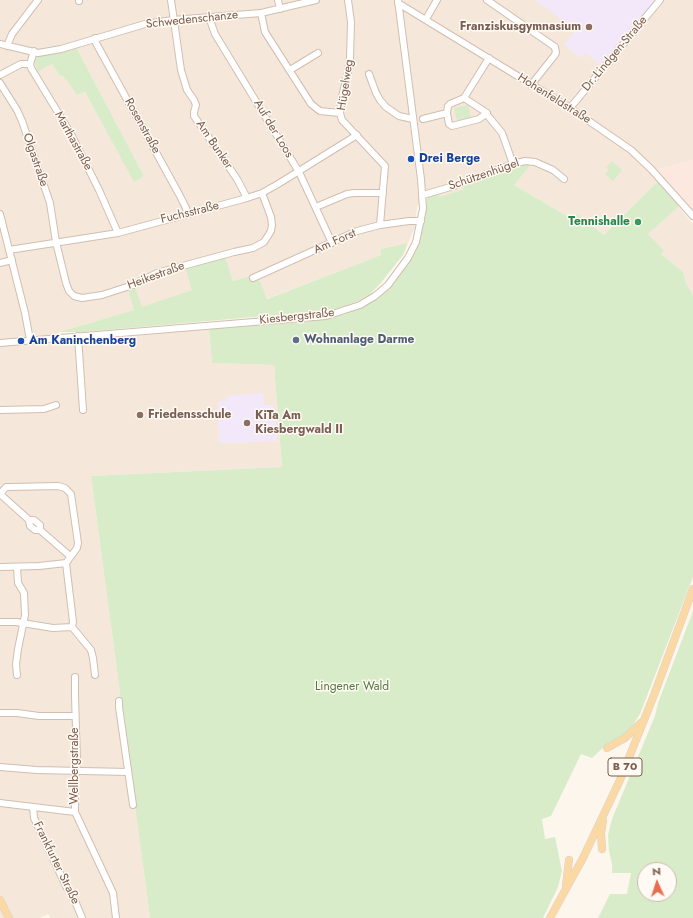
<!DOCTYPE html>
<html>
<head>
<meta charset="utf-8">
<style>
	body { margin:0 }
	#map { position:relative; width:693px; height:918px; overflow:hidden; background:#fdf6ec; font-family:Jost,sans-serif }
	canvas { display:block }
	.north { position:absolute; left:637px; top:862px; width:40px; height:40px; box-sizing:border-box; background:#fffaf3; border:1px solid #cabbb1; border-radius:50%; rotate:357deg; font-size:11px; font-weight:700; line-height:16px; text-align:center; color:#7a5c4d }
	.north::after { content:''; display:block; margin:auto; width:14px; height:18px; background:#e76f51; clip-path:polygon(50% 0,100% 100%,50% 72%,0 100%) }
</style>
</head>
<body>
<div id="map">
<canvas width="693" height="918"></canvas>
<div class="north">N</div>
</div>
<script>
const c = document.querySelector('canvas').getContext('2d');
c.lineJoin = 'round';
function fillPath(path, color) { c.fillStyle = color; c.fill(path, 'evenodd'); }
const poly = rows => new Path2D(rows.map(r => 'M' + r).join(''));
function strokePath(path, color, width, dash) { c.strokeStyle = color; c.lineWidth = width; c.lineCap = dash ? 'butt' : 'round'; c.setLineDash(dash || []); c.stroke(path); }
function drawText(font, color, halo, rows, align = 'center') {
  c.font = font + ' Jost,sans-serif'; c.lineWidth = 3; c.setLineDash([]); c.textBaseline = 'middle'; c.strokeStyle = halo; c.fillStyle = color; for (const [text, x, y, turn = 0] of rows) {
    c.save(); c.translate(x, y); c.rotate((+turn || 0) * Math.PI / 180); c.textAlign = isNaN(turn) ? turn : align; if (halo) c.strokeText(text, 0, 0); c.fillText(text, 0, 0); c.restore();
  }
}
fillPath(poly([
	[0,0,693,0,693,160,649,172,658,181,604,235,578,214,569,217,514,185,463,185,464,189,439,197,433,194,419,203,417,207,415,227,408,243,380,249,381,255,266,299,257,275,233,281,225,256,192,290,142,308,135,287,128,289,135,310,59,332,59,343,209,329,212,363,274,365,282,467,91,476,150,918,51,918,48,914,40,918,0,918],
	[75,45,144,176,134,181,85,92,77,95,63,76,61,77,52,64],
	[678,206,693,224,693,295,686,283,683,272,661,254,648,234]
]), '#f5e8da');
fillPath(poly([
	[693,160,693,214,655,170]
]), '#fde8e0');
fillPath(poly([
	[535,0,657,0,602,66,586,53,581,58,564,45,576,30],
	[263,393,264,405,274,405,277,441,219,443,218,401,227,401,227,396]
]), '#f3e8fa');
fillPath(poly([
	[75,45,144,176,134,182,85,92,77,95,63,76,61,77,52,64,37,72,35,59,37,55],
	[468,105,471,117,457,121,454,108],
	[612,161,622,170,613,181,605,174,609,170,606,167],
	[525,162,532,163,514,185,569,217,578,214,604,235,658,181,679,206,648,234,664,251,661,254,683,272,686,283,693,295,693,577,640,714,633,725,623,735,608,743,592,758,581,754,551,816,542,819,545,839,555,837,562,871,558,887,543,918,150,918,91,476,282,467,274,365,212,363,209,329,304,322,327,319,346,314,361,307,388,285,421,232,427,198,433,193,438,192,439,197,464,189,463,185],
	[408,243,403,255,380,284,369,295,358,301,342,307,321,312,295,314,254,317,83,332,59,332,134,310,128,289,135,287,142,307,192,290,185,267,225,256,233,281,257,274,267,299,381,255,380,249],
	[693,611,693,918,598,918,610,894,627,894,631,873,612,873,612,864,609,851,608,835,612,819,655,716,658,703],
	[645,870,669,870,669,894,645,894]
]), '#d8ecc9');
const minor = poly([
	[79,0,79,1],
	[171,0,181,70,187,90,194,100,196,105,194,112,194,116,237,179,247,198],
	[278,0,280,9],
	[348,0,351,22,350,58,348,72,341,101,340,113,342,120,385,166,380,225],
	[487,0,555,47,556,53,554,56,531,85],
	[398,3,570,108,631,150,651,169,693,216],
	[261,13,265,32,311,104,320,111,340,113],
	[209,17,215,34,299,172,332,243],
	[426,19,437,0],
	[95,38,96,43,180,196,186,208,187,214],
	[0,44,38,53,44,52,61,49,145,24,173,20,261,13,316,0],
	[7,46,12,34,38,0],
	[34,51,30,64,31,68,71,134,99,190,118,233],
	[290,70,318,53],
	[369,74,376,93,380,100,386,107,399,116,413,119],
	[0,75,21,64,30,64],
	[0,83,17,110,22,121,50,203,56,242,66,283,69,291,74,296,82,298,102,295,133,285,157,273,234,252,253,248,264,242,271,231,272,225,271,217,262,193],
	[464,98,484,111,502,133,513,164],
	[570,108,660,0],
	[447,113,449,124,452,126,479,119,487,113],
	[423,119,447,113,448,106,450,104,464,98,489,58],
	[423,195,454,186,513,164,525,161,535,162,553,170,564,179],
	[316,207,347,194,354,193,383,193],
	[0,214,25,313,30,340],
	[9,250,118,233,247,198,262,193,278,184,357,135],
	[0,263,12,260],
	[253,278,357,231,380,225,409,221,421,221],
	[78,336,83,410],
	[0,343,326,316,360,305,375,296,388,285,408,258,416,242,423,209,421,179,398,0],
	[0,410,44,409,56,405],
	[0,494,6,487,9,487,58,486,65,488,71,494,78,543,77,548,66,563,73,622,72,627],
	[0,494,29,520,30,526,35,530,40,530],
	[29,520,34,520,40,525,40,530,70,556],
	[0,567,39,566,66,563],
	[17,567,18,583,24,593,25,615,18,649,16,664,17,675],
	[0,622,16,622,53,628,72,627,91,650,93,658,95,675],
	[75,677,75,696,77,761,75,777,75,812,113,893,116,918],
	[119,701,119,707,133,805],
	[0,713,17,713,39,716,75,716],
	[0,767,37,770,128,772],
	[0,803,75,812],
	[33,807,34,818,66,886,75,901,82,918]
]);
const major = poly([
	[607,748,625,738,641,723],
	[602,849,601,833,603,821],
	[566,885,569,860],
	[0,900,9,918],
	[550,918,583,858,620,780,654,695,693,589]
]);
strokePath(minor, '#d1beb0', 8);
strokePath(major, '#dad1cd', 8);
strokePath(minor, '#fff', 6);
strokePath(major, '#fbd9a5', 7);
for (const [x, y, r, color] of [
	[589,27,4,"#8d6e63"],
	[411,159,4,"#1a4fb4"],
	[638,222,4,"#2e9e5b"],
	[296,340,4,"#5c6f8a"],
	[21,341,4,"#1a4fb4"],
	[140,415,4,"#8d6e63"],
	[247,423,4,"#8d6e63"]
]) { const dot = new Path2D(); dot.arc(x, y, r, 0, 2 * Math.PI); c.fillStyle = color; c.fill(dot); strokePath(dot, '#fffaf3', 1.5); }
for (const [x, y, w] of [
	[625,767,34]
]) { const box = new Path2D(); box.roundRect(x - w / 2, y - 9, w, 18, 3); c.fillStyle = '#fffaf3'; c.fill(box); strokePath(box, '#7a5c4d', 1); }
drawText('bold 11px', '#7a5c4d', null, [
	["B 70",625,767]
]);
drawText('12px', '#7a5c4d', '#fffaf3', [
	["Schwedenschanze",192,20,-6],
	["Dr.-Lindgen-Straße",615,54,-50],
	["Hügelweg",346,85,-81],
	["Hohenfeldstraße",554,99,32],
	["Rosenstraße",142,126,61],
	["Auf der Loos",273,129,59],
	["Marthastraße",73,141,61],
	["Am Bunker",214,145,56],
	["Olgastraße",35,160,71],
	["Schützenhügel",484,175,-19],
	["Fuchsstraße",190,213,-14],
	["Am Forst",335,242,-24],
	["Heikestraße",156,276,-20],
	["Kiesbergstraße",297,317,-6],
	["Wellbergstraße",75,766,-90],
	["Frankfurter Straße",56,863,64]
]);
drawText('bold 12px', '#785e54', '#fffaf3', [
	["Franziskusgymnasium",581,27,"right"],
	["Friedensschule",148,415],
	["KiTa Am",255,416],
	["Kiesbergwald II",255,430]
], 'left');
drawText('bold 12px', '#164399', '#fffaf3', [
	["Drei Berge",419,159],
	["Am Kaninchenberg",29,341]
], 'left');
drawText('bold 12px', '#27864d', '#fffaf3', [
	["Tennishalle",630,222]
], 'right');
drawText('bold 12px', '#4e5e75', '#fffaf3', [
	["Wohnanlage Darme",304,340]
], 'left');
drawText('12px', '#537a41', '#fffaf3', [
	["Lingener Wald",352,687]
]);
</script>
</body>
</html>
